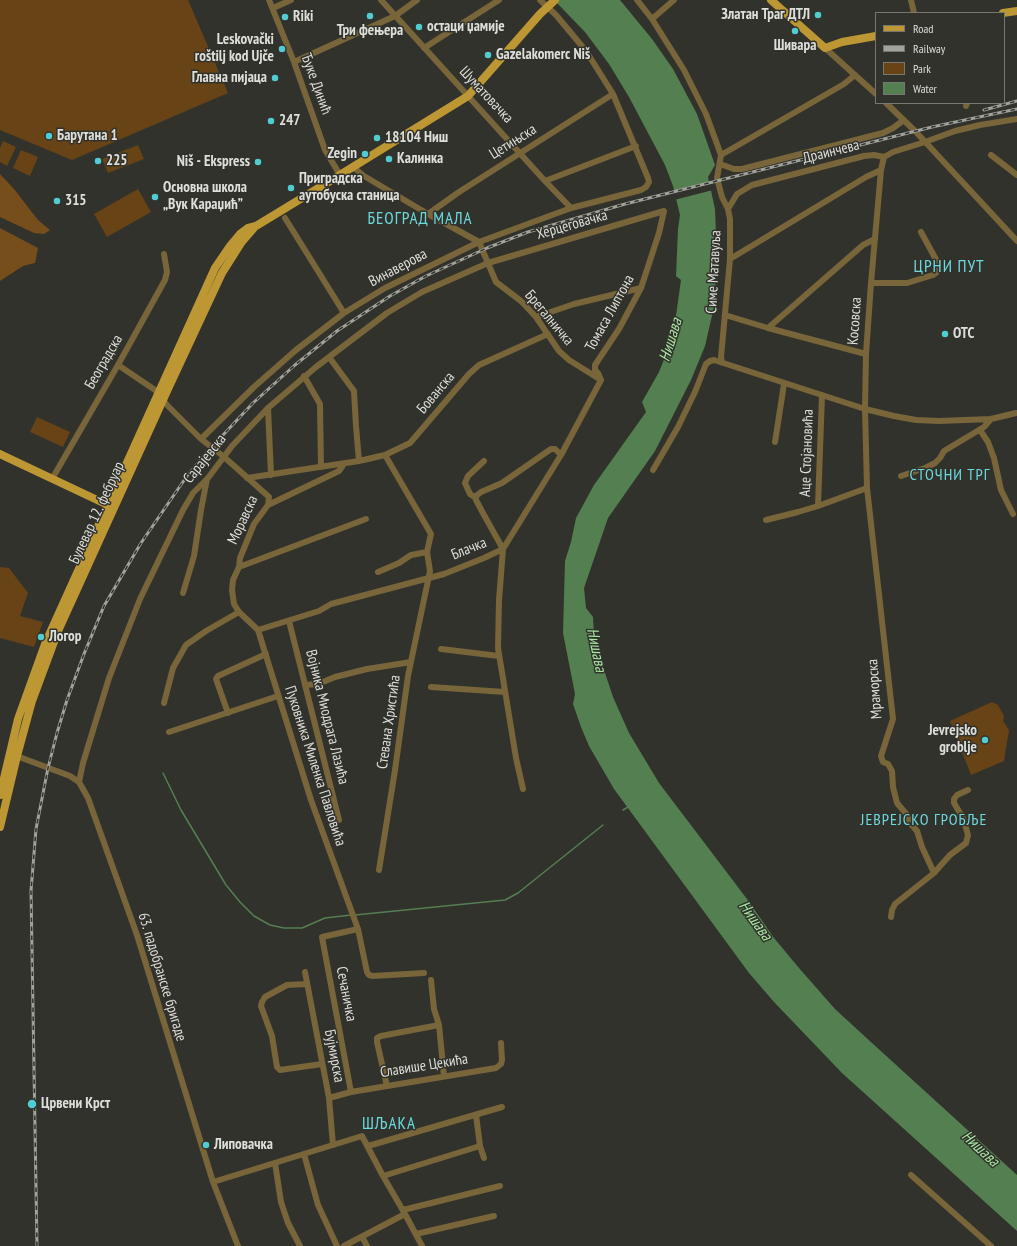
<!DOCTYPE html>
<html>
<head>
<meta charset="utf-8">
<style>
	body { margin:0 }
	#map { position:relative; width:1017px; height:1246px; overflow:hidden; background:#32322c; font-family:"PT Sans Narrow",sans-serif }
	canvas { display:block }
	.legend { position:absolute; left:875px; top:12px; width:130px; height:92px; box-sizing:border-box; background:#32322c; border:1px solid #777772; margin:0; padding:5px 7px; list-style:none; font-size:12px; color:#dededa }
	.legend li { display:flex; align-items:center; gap:8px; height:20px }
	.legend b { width:20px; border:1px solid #777772 }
</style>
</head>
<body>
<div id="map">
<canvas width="1017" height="1246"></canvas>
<ul class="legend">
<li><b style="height:5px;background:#bd9733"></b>Road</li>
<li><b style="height:5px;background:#a2a29d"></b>Railway</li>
<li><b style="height:11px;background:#674316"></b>Park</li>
<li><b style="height:11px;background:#547f51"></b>Water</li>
</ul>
</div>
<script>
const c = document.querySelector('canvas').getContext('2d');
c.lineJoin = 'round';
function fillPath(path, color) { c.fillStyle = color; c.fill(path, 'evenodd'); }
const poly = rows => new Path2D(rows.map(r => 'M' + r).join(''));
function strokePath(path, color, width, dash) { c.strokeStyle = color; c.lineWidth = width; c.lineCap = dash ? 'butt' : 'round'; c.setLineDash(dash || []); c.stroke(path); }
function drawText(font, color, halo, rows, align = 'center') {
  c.font = font + ' "PT Sans Narrow",sans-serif'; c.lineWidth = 3; c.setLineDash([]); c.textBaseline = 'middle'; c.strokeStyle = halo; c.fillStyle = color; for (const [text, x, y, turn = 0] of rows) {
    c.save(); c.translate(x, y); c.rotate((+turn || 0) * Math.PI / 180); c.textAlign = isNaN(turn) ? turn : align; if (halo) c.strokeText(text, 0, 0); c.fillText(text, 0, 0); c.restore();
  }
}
fillPath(poly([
	[0,0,188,0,228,93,72,160,0,130],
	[3,141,16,147,7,166,0,162,0,148],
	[138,145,144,159,108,173,102,159],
	[21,150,38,157,30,176,13,168],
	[138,189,151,212,107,237,94,214],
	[37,417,70,432,63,447,30,432],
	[0,567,9,568,28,593,20,616,43,622,34,647,0,638],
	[992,702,998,705,1004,716,1003,721,1009,730,1004,761,971,775,950,721]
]), '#674316');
fillPath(poly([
	[0,174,14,189,38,220,50,230,44,234,34,233,0,217],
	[0,228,38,248,35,263,23,266,0,281]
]), '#764e1b');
fillPath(poly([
	[554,0,620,0,652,39,673,69,697,114,715,165,708,177,715,209,717,257,714,307,705,346,691,380,655,451,608,518,584,588,586,608,593,617,594,635,601,661,613,697,629,733,659,783,747,899,774,938,799,968,835,1009,872,1043,1017,1175,1017,1231,842,1073,774,1002,749,973,614,789,589,746,581,727,573,704,575,694,563,633,565,561,571,542,576,518,594,485,646,412,642,402,659,372,673,337,681,280,676,276,678,229,680,215,673,186,665,165,629,97,609,64,585,32]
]), '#547f51');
fillPath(poly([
	[711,182,713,190,674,200,673,192]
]), '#32322c');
strokePath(poly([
	[163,773,181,810,226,885,240,902,254,916,270,925,284,928,302,928,325,918,351,915],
	[623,810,628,807],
	[355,915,505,900,518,893,603,825]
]), '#547f51', 1.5);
strokePath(poly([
	[269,0,294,62,325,150,340,175],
	[381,0,545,181,571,208],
	[637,0,652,19,684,70,706,114,721,155,717,178,722,197,728,209,730,219,730,259,721,357,722,362],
	[911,0,914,13],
	[273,8,291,0],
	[652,19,674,0],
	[424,48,499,0],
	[825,48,876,94],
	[294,62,395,16,417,0],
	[886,103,916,132,1017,241],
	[966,106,967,103],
	[721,155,844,84,855,75],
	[991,155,1017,175],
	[884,157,881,170,871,283,866,354,865,409,867,488,893,719,881,756,883,762,888,764,892,771,893,787,897,803,908,816,909,822,917,831,922,847,934,873],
	[884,157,893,152,925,142,955,131,980,125,1017,119],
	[720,164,734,169,742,169,883,133,893,128,904,120],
	[353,167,364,176,428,214,479,242,496,282,521,301,536,317,559,351,569,360,601,380],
	[545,181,636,146],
	[728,209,737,194,752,185,864,156,874,155,884,157],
	[428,214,459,192,613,94],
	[285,218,344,313],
	[730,259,866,177,881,170],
	[871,283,907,283,933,275,937,272,939,268,939,265,921,232],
	[725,315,768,328,866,354],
	[536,317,574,304,641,288],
	[768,328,863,245,875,239],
	[329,357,354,391,356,426,359,461],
	[118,365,155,390,167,405,201,439,223,456,269,497,268,505,254,524,240,558,239,567,233,580,232,590,234,604,239,612,258,630],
	[304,376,320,404,321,467],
	[268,408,271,475],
	[980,430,988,442,994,458,1001,490,1013,514],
	[201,439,254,387,296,350,344,313,385,288,479,242,571,208,641,190,646,187,649,182,648,178,613,94,586,51,556,15,540,0],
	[775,442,784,384],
	[653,470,678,427,695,392,706,364,710,361,714,360,865,409,894,416,916,420,939,421,991,419,1016,413],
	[901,476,925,468,935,463,940,458,944,451,984,427,991,419],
	[247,478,359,461,385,455,410,443,469,374,479,365,548,334],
	[52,479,118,365,165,280,167,272,164,254],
	[476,498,470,494,465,483,468,476,484,461],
	[268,505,339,471,344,464],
	[818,506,867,488],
	[766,520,798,512,818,506,822,395],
	[503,549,499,600,498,648,516,758,523,789],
	[503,549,484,515,476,500,476,496,481,492,502,483,551,449,555,449,561,455],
	[239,567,366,519],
	[378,572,399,563,411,555,427,552],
	[183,593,194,556,201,510,207,479],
	[289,621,339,820],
	[258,630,319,611,331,604,444,574,484,558,503,549,561,455,601,380],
	[258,630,311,800,358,929,367,972,369,975,373,976,424,973],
	[441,649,499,656],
	[305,685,318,684,335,677,367,669,411,662],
	[431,687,505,692],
	[164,703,173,668,186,645,206,631,239,612],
	[228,713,216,679,218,676,266,654],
	[169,732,278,696],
	[14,755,70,776,79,782,88,798,137,935,213,1182,238,1246],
	[79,782,83,763,109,678,140,599,183,510,193,493,208,478,232,446,268,408,316,367,387,313,422,292,488,263,664,211,659,233,641,288,619,329,595,365,595,370,598,373,601,380],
	[379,870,395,770,408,676,430,571,427,552,431,534,385,455],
	[891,917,892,910,895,904,934,873,950,855,966,843,968,835,963,818,954,803,954,799,957,795,968,790],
	[305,972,329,1098,333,1145],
	[431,980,434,1009,439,1025,444,1076],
	[307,984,287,985,265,997,262,1002,261,1006,272,1036,277,1067,280,1070,322,1064],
	[387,1086,377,1042,377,1038,381,1036,439,1025],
	[351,1092,322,937,358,929],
	[329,1098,351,1092,496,1068,501,1064,502,1060,501,1043],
	[476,1115,480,1146,484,1158],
	[368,1146,502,1107],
	[304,1154,318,1205,337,1246],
	[275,1163,281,1202,288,1223,300,1246],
	[911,1175,991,1246],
	[383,1176,480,1146],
	[213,1182,362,1136,383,1176,405,1214,422,1246],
	[403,1210,500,1186],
	[416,1234,494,1216],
	[362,1237,367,1246],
	[344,1246,405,1214]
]), '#78653a', 6);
strokePath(poly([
	[771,0,825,48,842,42,876,36],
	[1003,13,1017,11],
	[0,454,112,507],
	[0,795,18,719,45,644,215,268,230,246,240,234,248,228,256,226,335,178,468,96,540,14,555,0],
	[0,827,17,756,32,701,58,631,167,391,222,273,241,243,254,228]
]), '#bd9733', 8);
const rail = poly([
	[984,110,1017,101],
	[37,1246,31,891,36,829,48,768,57,733,67,700,84,654,104,606,141,543,187,476,209,450,253,403,295,365,337,331,390,296,426,276,487,248,528,232,625,204,932,127,1017,109]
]);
strokePath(rail, '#a2a29d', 3);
strokePath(rail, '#32322c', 1.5, [4.5]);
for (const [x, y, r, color] of [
	[818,15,4,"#51ccd1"],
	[370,16,4,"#51ccd1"],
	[285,17,4,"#51ccd1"],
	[419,27,4,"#51ccd1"],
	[795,31,4,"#51ccd1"],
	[282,49,4,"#51ccd1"],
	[488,55,4,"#51ccd1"],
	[275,78,4,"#51ccd1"],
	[271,121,4,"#51ccd1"],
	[49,136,4,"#51ccd1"],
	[377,138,4,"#51ccd1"],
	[365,154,4,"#51ccd1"],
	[389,159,4,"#51ccd1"],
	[98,161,4,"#51ccd1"],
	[258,162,4,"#51ccd1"],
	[291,188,4,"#51ccd1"],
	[155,197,4,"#51ccd1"],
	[57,201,4,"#51ccd1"],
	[945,334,4,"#51ccd1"],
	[41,637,4,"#51ccd1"],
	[985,740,4,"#51ccd1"],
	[32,1104,5,"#51ccd1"],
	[206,1145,4,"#51ccd1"]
]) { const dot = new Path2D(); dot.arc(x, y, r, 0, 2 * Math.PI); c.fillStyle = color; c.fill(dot); strokePath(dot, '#32322c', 1.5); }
drawText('bold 15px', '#dededa', '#32322c', [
	["Златан Траг ДТЛ",810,15,"right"],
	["Riki",293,17],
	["остаци џамије",427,27],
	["Три фењера",370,31,"center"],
	["Leskovački",274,40,"right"],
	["roštilj kod Ujče",274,57,"right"],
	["Шивара",795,46,"center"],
	["Gazelakomerc Niš",496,55],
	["Главна пијаца",267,78,"right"],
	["247",279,121],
	["Барутана 1",57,136],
	["18104 Ниш",385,138],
	["Zegin",357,154,"right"],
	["Калинка",397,159],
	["225",106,161],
	["Niš - Ekspress",250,162,"right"],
	["Приградска",299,179],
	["аутобуска станица",299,196],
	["Основна школа",163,188],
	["„Вук Караџић”",163,205],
	["315",65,201],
	["OTC",953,334],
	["Логор",49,637],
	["Jevrejsko",977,731,"right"],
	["groblje",977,748,"right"],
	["Црвени Крст",41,1104],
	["Липовачка",214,1145]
], 'left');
drawText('15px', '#dededa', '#32322c', [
	["Ђуке Динић",316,84,70],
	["Шуматовачка",486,95,47],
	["Цетињска",513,142,-32],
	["Драинчева",831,152,-14],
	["Херцеговачка",572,225,-16],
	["Винаверова",398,268,-28],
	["Симе Матавуља",714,272,-87],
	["Томаса Липтона",610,313,-61],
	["Брегалничка",549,318,50],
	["Косовска",855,321,-86],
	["Београдска",104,362,-60],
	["Бованска",436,393,-50],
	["Аце Стојановића",807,453,-88],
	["Сарајевска",205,459,-51],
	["Булевар 12. фебруар",97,513,-65],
	["Моравска",243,520,-65],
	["Блачка",469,549,-22],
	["Мраморска",875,689,-94],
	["Војника Миодрага Лазића",327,717,76],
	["Стевана Христића",389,722,-82],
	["Пуковника Миленка Павловића",315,766,72],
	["63. падобранске бригаде",162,977,73],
	["Сечаничка",346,994,79],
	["Бујмирска",334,1056,79],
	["Славише Цекића",424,1066,-9]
]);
drawText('italic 16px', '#a7e7a2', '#32322c', [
	["Нишава",671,340,-73],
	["Нишава",596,650,78],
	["Нишава",755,921,54],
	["Нишава",980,1149,43]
]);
c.letterSpacing = '1px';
drawText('16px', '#6cd9dd', '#32322c', [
	["СТОЧНИ ТРГ",950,475],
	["ЈЕВРЕЈСКО ГРОБЉЕ",924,820]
]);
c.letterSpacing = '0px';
c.letterSpacing = '1px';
drawText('17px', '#6cd9dd', '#32322c', [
	["БЕОГРАД МАЛА",420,219],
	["ЦРНИ ПУТ",949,267],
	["ШЉАКА",389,1124]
]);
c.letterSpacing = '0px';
</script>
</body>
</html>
